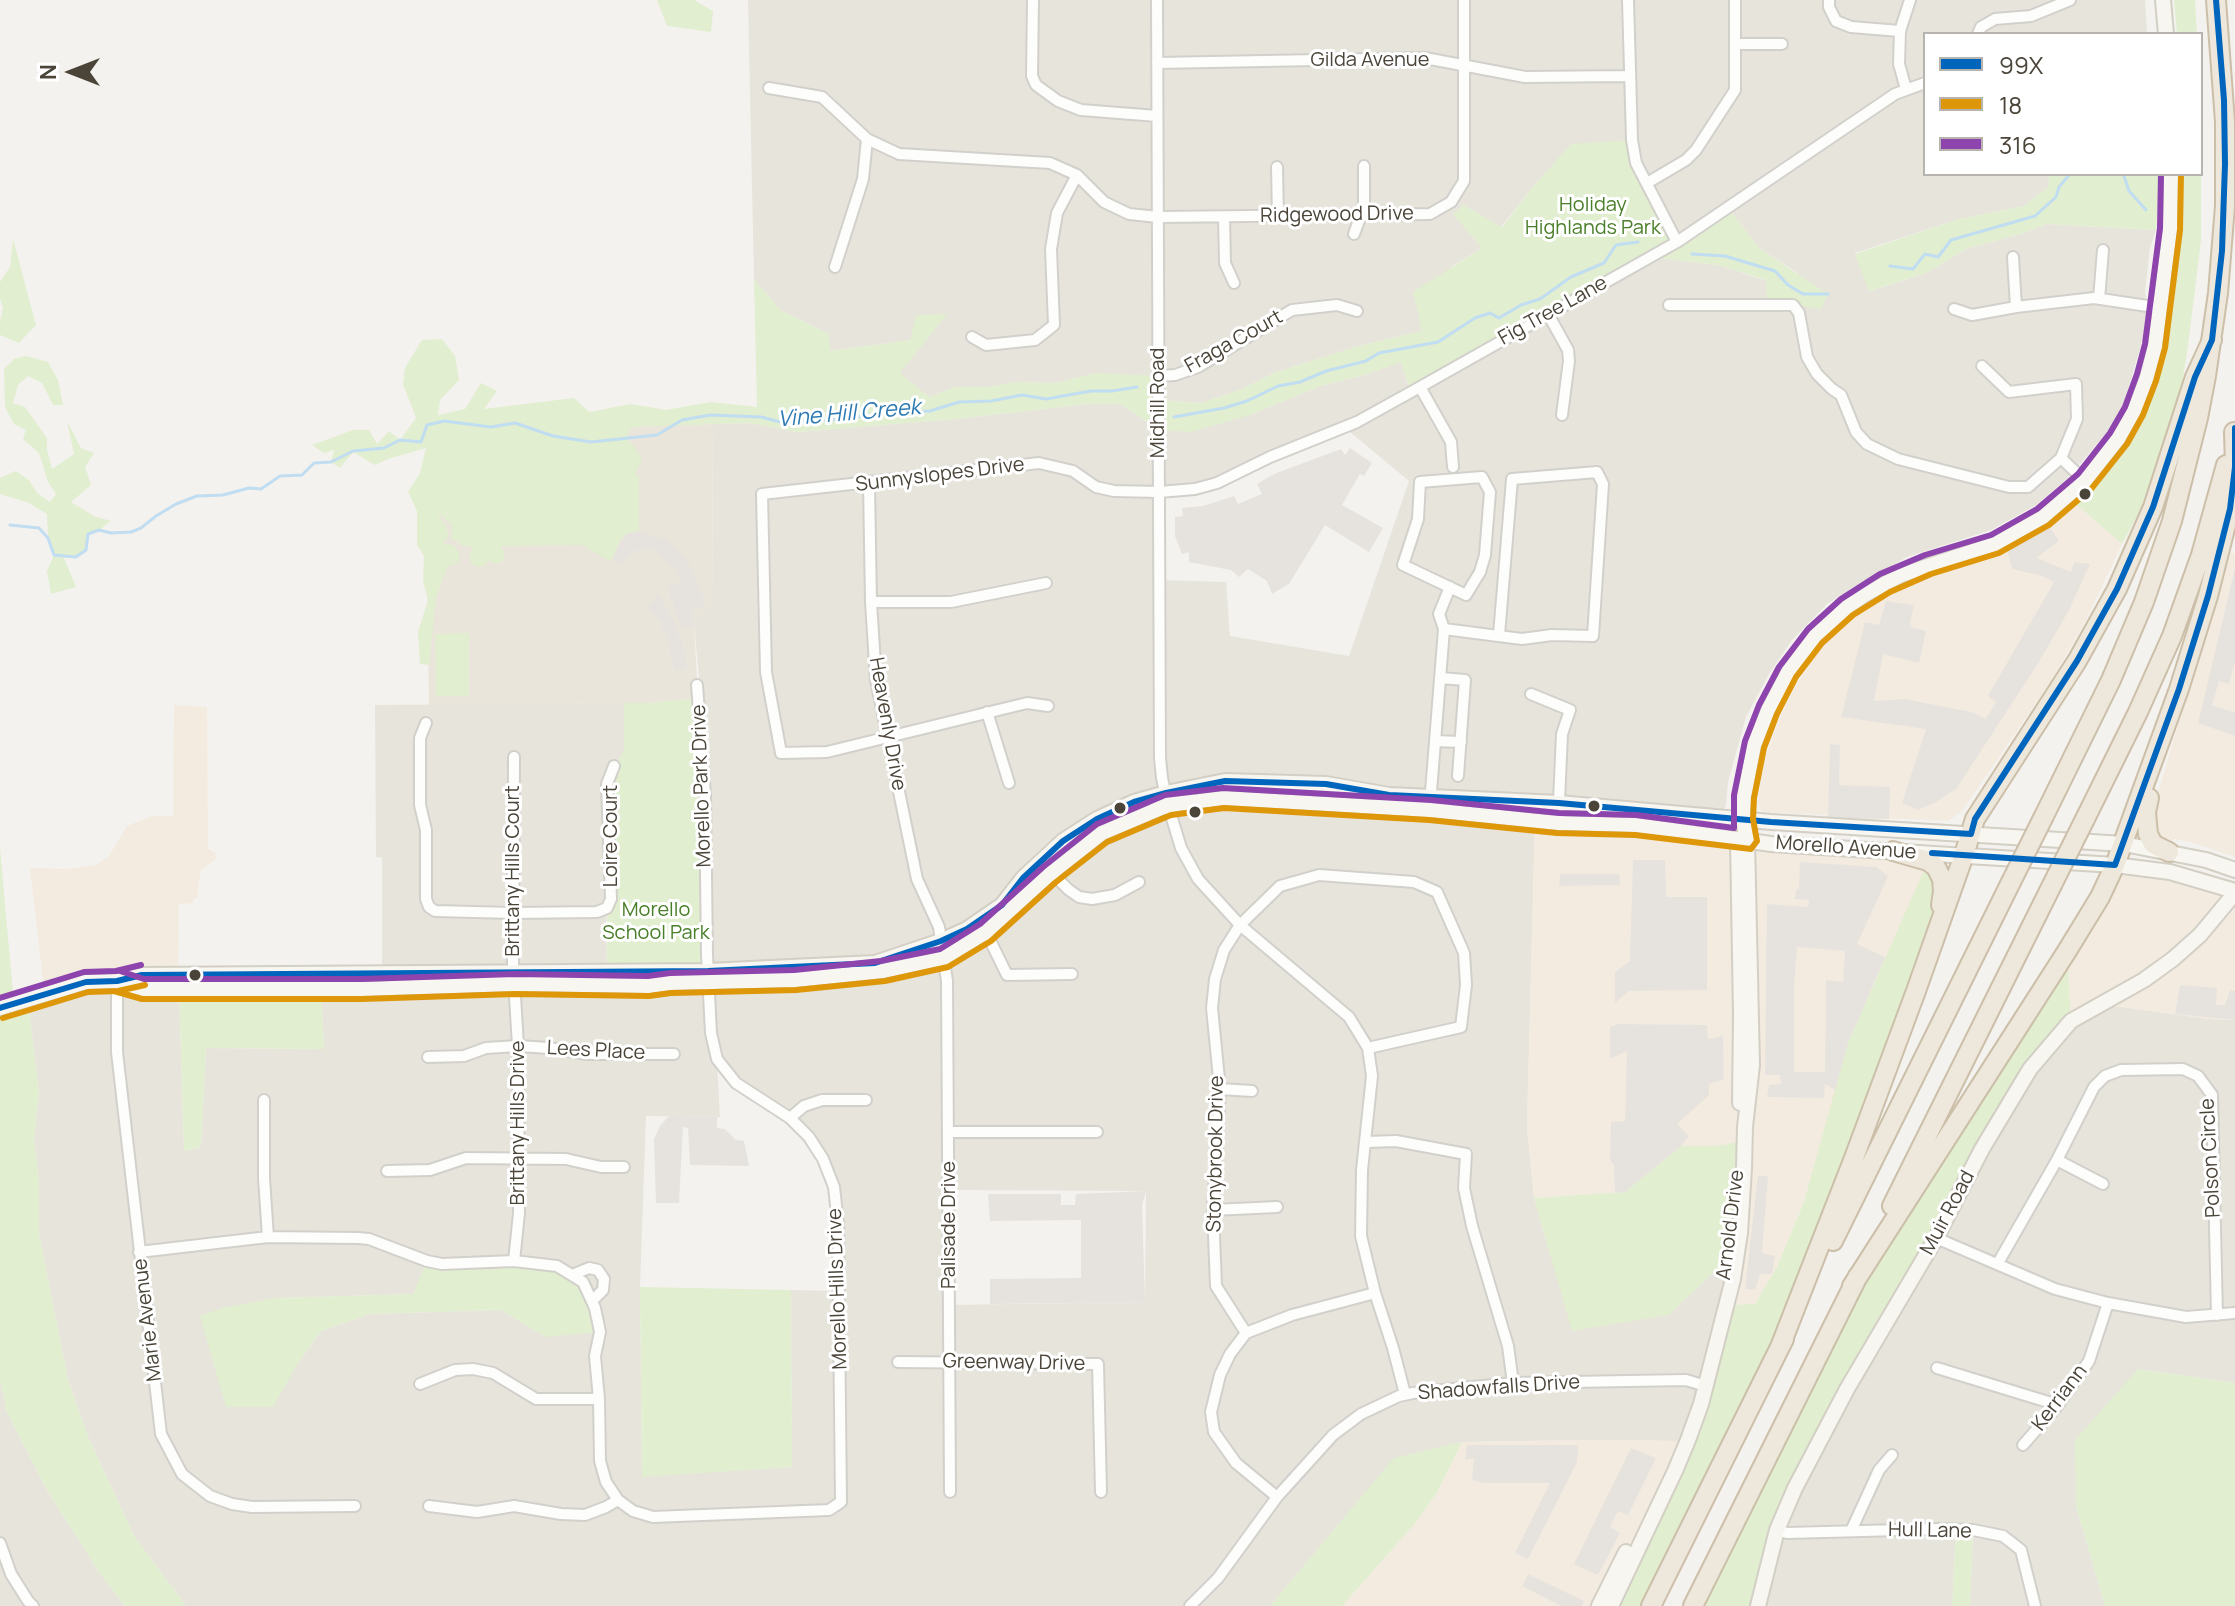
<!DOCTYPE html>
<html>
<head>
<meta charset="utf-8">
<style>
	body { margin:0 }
	#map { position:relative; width:2235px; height:1606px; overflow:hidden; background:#f4f2ee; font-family:Manrope,sans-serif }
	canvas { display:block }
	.legend { position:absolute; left:1923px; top:32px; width:280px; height:144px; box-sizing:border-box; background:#fff; border:2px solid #b7b4b0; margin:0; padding:10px 14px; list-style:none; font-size:24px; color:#4b4439 }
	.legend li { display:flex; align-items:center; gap:16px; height:40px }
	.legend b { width:40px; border:2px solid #b7b4b0 }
	.north { position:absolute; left:32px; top:32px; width:80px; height:80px; -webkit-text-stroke:6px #fff; paint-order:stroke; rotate:270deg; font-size:22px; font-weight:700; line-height:32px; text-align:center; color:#4b4439 }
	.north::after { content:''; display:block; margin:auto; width:28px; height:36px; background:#4b4439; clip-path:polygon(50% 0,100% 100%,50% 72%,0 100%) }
</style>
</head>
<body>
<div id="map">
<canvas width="2235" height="1606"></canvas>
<ul class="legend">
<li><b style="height:10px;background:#0065bd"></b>99X</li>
<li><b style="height:10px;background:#dd9709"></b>18</li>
<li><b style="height:10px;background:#8e44ad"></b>316</li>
</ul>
<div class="north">N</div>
</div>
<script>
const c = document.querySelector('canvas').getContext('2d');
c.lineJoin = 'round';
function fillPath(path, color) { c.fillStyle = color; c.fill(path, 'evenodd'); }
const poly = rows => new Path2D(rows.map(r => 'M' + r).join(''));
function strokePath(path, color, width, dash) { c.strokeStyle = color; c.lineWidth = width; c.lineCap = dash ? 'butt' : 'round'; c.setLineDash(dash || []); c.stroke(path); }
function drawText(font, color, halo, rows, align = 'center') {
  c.font = font + ' Manrope,sans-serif'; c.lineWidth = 6; c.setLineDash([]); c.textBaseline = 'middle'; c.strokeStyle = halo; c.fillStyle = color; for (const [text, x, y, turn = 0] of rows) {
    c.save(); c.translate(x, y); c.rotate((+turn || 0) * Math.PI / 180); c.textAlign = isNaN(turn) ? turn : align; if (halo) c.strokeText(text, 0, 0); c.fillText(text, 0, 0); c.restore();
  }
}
fillPath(poly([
	[748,0,2145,0,2147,34,1925,34,1925,174,2049,174,2048,187,2024,206,1960,219,1855,253,1870,291,1926,273,1968,248,2021,234,2046,224,2156,230,2150,248,2145,292,2148,321,2124,403,2107,432,2068,478,2036,505,1991,530,1907,557,1852,588,1827,604,1792,640,1769,674,1746,717,1728,782,1726,805,1724,809,1636,811,1225,781,1097,819,967,929,875,963,708,971,699,678,694,622,712,605,713,424,750,423,797,432,956,419,1088,404,1121,404,1159,430,1250,415,1320,386,1368,374,1401,361,1410,391,1650,257,1719,265,1767,281,1767,305,1798,273,1759,248,1728,208,1677,242,1572,144,1533,187,1501,227,1463,205,1454,214,1482,248,1451,267,1422,331,1355,347,1274,373,1240,390,1201,403,1159,400,1096,373,1056,383,1014,382,991,387,956,387,929,397,899,373,946,314,911,340,829,351,829,334,780,310,754,279],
	[1344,427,1409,481,1349,656,1230,636,1226,582,1159,580,1159,493,1217,483],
	[624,703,624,752,614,766,606,920,607,972,382,973,382,858,376,857,375,705],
	[1224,798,1535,821,1527,1127,1534,1198,1551,1257,1669,1314,1729,1257,1720,1305,1700,1384,1679,1441,1593,1440,1462,1442,1395,1458,1270,1606,186,1606,134,1536,89,1439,68,1380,39,1234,39,1183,34,1139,39,1093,28,1000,86,982,179,989,184,1151,201,1147,206,1048,324,1049,321,989,649,986,944,958,1102,833,1168,805],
	[717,1061,736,1083,809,1137,834,1187,838,1291,791,1290,792,1467,642,1476,640,1287,646,1116,720,1117],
	[950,1190,1146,1191,1145,1302,950,1305],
	[414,1294,595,1308,546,1337,501,1310,370,1314,321,1331,298,1363,275,1298],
	[2100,1004,2209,1019,2235,1020,2235,1383,2138,1369,2076,1506,2105,1606,1970,1606,1973,1531,1956,1530,1952,1606,1758,1606,1777,1531,2030,1069],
	[0,1379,7,1412,47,1490,99,1572,125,1606,0,1606]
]), '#e7e4dc');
fillPath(poly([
	[2076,504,2122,544,2086,620,2053,678,1962,811,1948,821,1762,812,1758,804,1762,768,1778,722,1796,685,1822,646,1843,625,1877,600,1876,598,1904,584,1931,573,1998,552,2041,528,2044,529],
	[2228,553,2235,553,2235,857,2191,842,2174,839,2173,843,2164,840,2157,833,2152,814],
	[174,705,207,707,208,849,215,852,216,859,201,870,197,898,194,898,193,903,179,904,178,975,67,987,43,981,30,868,66,869,96,865,109,856,127,826,152,816,173,816],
	[1535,821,1738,839,1739,1142,1716,1146,1681,1146,1625,1192,1534,1198,1527,1127],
	[1747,840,1928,861,1804,1202,1777,1267,1755,1304,1728,1305,1737,1256],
	[2115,865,2235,891,2235,1020,2209,1019,2100,1004,2071,1021,2067,951],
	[1593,1440,1679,1441,1657,1495,1599,1606,1342,1606,1417,1521,1436,1494,1462,1442]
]), '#f3ebdf');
fillPath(poly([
	[713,424,712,605,694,623,698,698,649,703,429,705,426,499,426,433]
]), '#eae5da');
fillPath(poly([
	[657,0,694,0,713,11,711,32,667,26],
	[2174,0,2195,0,2197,34,2177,34],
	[2201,99,2201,240,2187,353,2180,396,2140,510,2122,544,2076,504,2096,487,2127,445,2158,381,2166,347,2172,308,2180,231,2182,174,2201,174],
	[1632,140,1636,163,1676,241,1728,208,1759,248,1828,294,1821,309,1793,305,1767,305,1766,280,1719,265,1650,257,1411,392,1401,362,1368,374,1320,386,1250,415,1191,432,1159,430,1121,404,1088,404,956,419,797,432,750,423,632,427,627,437,642,459,635,473,639,478,639,531,629,533,620,540,612,559,608,560,582,545,500,546,505,554,503,561,496,564,490,560,484,566,477,567,472,564,469,558,470,552,474,547,463,546,451,538,453,527,437,511,449,534,442,545,449,544,455,546,460,556,457,563,447,567,436,598,429,665,420,664,418,632,428,600,423,581,424,556,417,545,417,511,408,492,420,473,426,448,388,459,375,465,353,452,340,468,331,462,334,450,324,453,312,445,353,430,369,430,377,444,389,431,400,440,416,418,403,384,405,368,422,340,442,339,455,356,459,380,440,400,438,415,465,409,481,383,497,391,484,409,574,398,589,412,631,404,666,410,711,402,757,407,754,279,780,310,829,334,830,351,910,340,916,315,947,314,900,373,929,397,956,387,991,387,1014,382,1056,383,1096,373,1159,376,1159,400,1201,403,1240,390,1274,373,1355,347,1422,331,1413,292,1482,248,1453,214,1463,205,1502,227,1533,187,1571,144],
	[2049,174,2160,174,2156,230,2046,224,2021,234,1968,248,1926,273,1869,291,1855,254,1960,219,2024,206,2048,187],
	[13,239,36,325,19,343,0,335,0,321,3,308,0,299,0,282,10,267],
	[26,356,48,362,58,380,63,405,53,405,42,383,28,376,18,385,13,403,25,407,47,438,47,450,52,469,74,454,67,421,81,448,94,453,85,467,91,485,71,502,94,516,111,521,99,530,88,534,86,550,76,557,64,558,76,587,51,594,47,571,54,555,48,538,47,514,29,503,0,494,0,478,16,471,29,480,37,493,50,502,56,494,48,482,39,453,23,439,26,430,14,424,5,407,4,369,14,359],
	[469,633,469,696,436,696,435,634],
	[698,698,708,971,607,972,607,819,614,766,624,751,624,703,649,703],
	[0,848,14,1004,28,1000,39,1093,34,1139,39,1183,39,1234,68,1380,89,1439,134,1536,186,1606,125,1606,99,1572,47,1490,7,1412,0,1379],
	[1928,861,1943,891,1780,1347,1651,1606,1616,1606,1675,1471,1728,1305,1755,1304,1777,1267,1804,1202,1848,1043],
	[2067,951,2071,1021,2048,1046,1795,1488,1758,1606,1693,1606,1852,1286],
	[179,989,321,989,324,1049,206,1048,201,1147,184,1151],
	[1739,1142,1729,1257,1669,1315,1572,1331,1534,1198,1625,1192,1681,1146,1716,1146],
	[427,1261,557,1266,583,1282,600,1332,546,1337,501,1310,370,1314,321,1331,298,1363,273,1407,226,1407,200,1316,222,1308,275,1298,413,1294],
	[640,1287,791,1290,792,1467,642,1477],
	[2138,1369,2235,1383,2235,1606,2105,1606,2076,1506,2075,1440],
	[1462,1442,1436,1494,1417,1521,1342,1606,1270,1606,1394,1458],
	[1956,1530,1973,1530,1970,1606,1952,1606]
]), '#e1eecf');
fillPath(poly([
	[1350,448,1372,463,1364,476,1360,474,1342,505,1383,528,1369,552,1325,525,1289,584,1272,594,1267,581,1248,569,1239,577,1231,570,1189,562,1189,552,1182,554,1175,536,1175,517,1183,516,1182,508,1203,506,1234,496,1238,504,1262,494,1257,484,1274,474,1341,449,1345,455],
	[2047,523,2059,541,2036,558,2071,572,2074,562,2090,564,2069,610,2037,665,1956,789,1936,802,1918,810,1902,803,1926,729,1841,717,1865,622,1879,625,1886,601,1914,605,1910,623,1911,627,1926,631,1919,663,1883,654,1874,701,1905,699,1971,712,1986,719,1996,702,1988,696,2054,582,2042,576,2012,569,2007,548],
	[639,531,664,539,678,551,690,566,703,595,705,606,691,611,694,626,681,627,668,588,681,582,675,569,655,550,644,549,632,552,622,564,612,559,625,535],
	[2235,569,2235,661,2229,684,2219,681,2212,705,2235,713,2235,736,2198,723],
	[658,595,670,612,684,649,687,669,674,670,668,640,660,622,647,606],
	[1830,744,1840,745,1839,785,1890,787,1889,819,1828,818],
	[1633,860,1665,860,1666,897,1707,897,1707,990,1629,991,1615,1003,1615,972,1630,961],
	[1800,862,1876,867,1888,876,1857,944,1885,957,1848,1043,1835,1090,1825,1084,1824,1098,1767,1097,1769,1085,1781,1084,1780,1075,1765,1075,1767,904,1808,907,1809,900,1795,899,1796,890,1799,889],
	[1797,947,1845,951,1843,982,1826,980,1825,1072,1794,1072,1794,988],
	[1560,874,1619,874,1620,885,1559,886],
	[2180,985,2217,988,2216,1005,2225,1005,2230,990,2235,991,2235,1020,2175,1014],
	[1618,1024,1707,1025,1708,1039,1723,1036,1724,1079,1709,1084,1709,1095,1677,1124,1689,1136,1681,1146,1625,1192,1615,1193,1614,1165,1610,1160,1611,1122,1625,1121,1627,1051,1610,1059,1610,1027],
	[669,1116,717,1117,717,1128,725,1129,736,1140,744,1141,749,1166,690,1165,688,1128,683,1127,679,1203,656,1203,654,1139,660,1126],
	[1758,1176,1768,1176,1762,1253,1775,1256,1772,1274,1760,1274,1755,1290,1745,1289],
	[1146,1191,1142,1205,1145,1302,990,1304,990,1279,1081,1278,1081,1220,990,1221,988,1194,1061,1194,1061,1205,1075,1205,1076,1194],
	[1467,1445,1578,1445,1577,1462,1528,1559,1515,1553,1550,1483,1483,1483,1472,1480,1474,1458,1465,1460],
	[1631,1448,1656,1458,1628,1515,1618,1511,1610,1527,1620,1533,1598,1575,1574,1564],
	[1528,1574,1584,1601,1582,1606,1561,1606,1522,1586]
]), '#e6e3df');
strokePath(poly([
	[2120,174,2124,176,2129,191,2146,210],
	[1692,254,1725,256,1775,271,1788,285,1803,294,1828,294],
	[1890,266,1913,269,1925,254,1938,257,1951,240,2035,216,2056,197,2059,187,2070,174],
	[1174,417,1224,408,1247,401,1278,386,1300,382,1326,371,1366,361,1379,353,1438,342,1475,318,1490,313,1499,318,1521,305,1540,299,1571,277,1604,263,1616,245,1638,242],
	[10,525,39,528,48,538,54,555,76,557,86,550,88,534,99,530,111,533,131,532,141,528,156,516,176,504,197,496,223,495,249,488,261,489,280,476,302,475,314,463,331,462,353,451,384,448,400,440,421,442,427,425,444,421,491,427,515,423,553,436,591,442,657,435,682,420,710,415,761,417,784,423,843,419,882,413,930,411,959,402,991,401,1022,395,1046,399,1091,391,1112,391,1137,387]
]), '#c0ddf1', 3);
const street = poly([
	[1033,0,1032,76,1036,85,1058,101,1081,110,1157,116],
	[1157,0,1160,758,1162,778,1168,805,1181,848,1198,879,1240,925,1349,1017,1368,1048,1372,1076,1362,1170,1361,1236,1375,1293,1393,1348,1405,1394],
	[1628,0,1632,140,1636,163,1677,242],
	[1829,0,1829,7,1836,21,1851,27,1900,31],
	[1978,34,1981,27,1995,19,2031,16,2070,0],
	[1735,44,1782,44],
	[1157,63,1425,58,1525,77,1629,76],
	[769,88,822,97,867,139,899,154,1050,163,1077,175,1104,202,1129,214,1158,217,1430,214,1451,202,1464,181,1464,0],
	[1906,89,1899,64,1900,31,1910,0],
	[1277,167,1278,216],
	[1647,183,1686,160,1696,150,1735,90,1735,0],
	[1224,217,1225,263,1234,283],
	[1354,234,1364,207,1364,166],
	[2013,257,2016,307],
	[835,267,863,179,867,139],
	[2099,299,2103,250],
	[1669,305,1793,305,1799,313,1807,357,1817,374,1832,389,1841,395,1856,432,1867,444,1898,459,2009,487,2028,487,2061,458,2077,419,2076,384,2009,392,1982,366],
	[1954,309,1972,315,2016,307,2094,298,2161,308],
	[1548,314,1568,350,1569,361,1562,415],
	[972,337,986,345,1035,340,1054,325,1051,249,1057,213,1077,175],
	[1159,376,1175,375,1198,367,1292,310,1337,305,1357,311],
	[1420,387,1451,442,1453,467],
	[2061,458,2085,481],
	[1482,477,1490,492,1485,555,1480,572,1466,595,1403,565,1418,519,1420,482,1482,477],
	[869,484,871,602,876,680,917,879,939,927,947,981,950,1492],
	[871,602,951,602,1046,583],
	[1444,629,1522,639,1552,635,1593,636,1603,484,1597,472,1512,479,1499,635],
	[1441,678,1465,680,1458,776],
	[1531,694,1570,710,1562,734,1558,823],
	[1048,706,1027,703,827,752,781,753,766,672,762,494,1039,463,1073,471,1096,487,1114,491,1159,492,1195,489,1217,483,1270,457,1357,422,1420,387,1677,242,1895,94,1925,83],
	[987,712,1009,783],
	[426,723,420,738,420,805,426,830,426,899,429,907,435,911,513,913,597,912,607,908,611,899,607,784,614,766],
	[1435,741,1461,742],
	[514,757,513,963,518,1046,519,1213,514,1261],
	[1430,804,1444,629,1439,614,1450,587],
	[1040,862,1069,890,1079,897,1092,899,1115,895,1139,882],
	[986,932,1007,975,1072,974],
	[117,981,117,1052,161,1434,182,1474,210,1496,232,1504,252,1507,355,1506],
	[428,1057,464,1056,486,1048,518,1046,549,1048,587,1054,674,1054],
	[1220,1089,1252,1091],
	[264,1100,264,1178,268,1237],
	[790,1118,804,1106,822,1100,866,1100],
	[949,1132,1097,1132],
	[1366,1142,1396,1141,1466,1154,1464,1188,1472,1226,1508,1346,1513,1383],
	[2057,1160,2103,1184],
	[387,1171,430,1170,466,1158,566,1159,601,1167,624,1167],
	[1213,1210,1277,1207],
	[1936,1238,2055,1289,2108,1303,2186,1317,2235,1313],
	[139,1252,268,1237,358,1238,369,1239,427,1261,442,1264,514,1261,557,1266,583,1282,595,1308,600,1332,595,1356,599,1399,600,1461,606,1482,618,1500,633,1511,653,1517,829,1510,841,1502,838,1223,834,1187,823,1159,809,1137,790,1118,736,1083,717,1059,711,1033,707,955,705,795,697,685],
	[1998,1263,2057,1160,2094,1087,2105,1076,2121,1070,2183,1069,2198,1076,2212,1095,2217,1315],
	[572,1275,589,1268,598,1270,604,1279,603,1290,592,1301],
	[1246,1333,1216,1286,1213,1210,1220,1089,1212,1008,1215,979,1224,950,1240,925,1280,886,1319,875,1414,882,1437,892,1464,953,1466,985,1461,1027,1368,1048],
	[898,1362,1098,1364,1101,1492],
	[1937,1368,2058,1405],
	[420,1384,455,1370,473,1369,493,1373,536,1399,599,1399],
	[2023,1445,2058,1405,2089,1361,2108,1303],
	[1277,1497,1236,1463,1214,1432,1211,1412,1220,1375,1230,1354,1246,1333,1292,1315,1375,1293],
	[429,1506,477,1512,514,1506,561,1514,585,1515,606,1507,618,1500],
	[1777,1530,1787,1533,1938,1529,1973,1530,2003,1536,2021,1550,2035,1606],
	[1851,1531,1879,1470,1892,1455],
	[0,1543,11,1574,28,1601,33,1606],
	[1190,1606,1218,1578,1277,1497,1333,1435,1361,1414,1399,1396,1413,1393,1513,1383,1686,1380,1706,1386]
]);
const secondary = poly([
	[2163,0,2166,34],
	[1738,840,1741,1015,1740,1103],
	[117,981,142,989,362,989,515,984,649,986,670,983,795,980,883,971,944,958,986,932,1050,874,1102,833,1168,805,1224,798,1430,810,1558,823,1636,825,1771,844,2115,865,2170,872,2235,891],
	[0,1008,86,982,117,981,142,975,708,971,875,963,941,941,967,929,1002,905,1023,878,1063,841,1097,819,1134,802,1166,793,1225,781,1326,784,1389,795,1559,803,1771,822,2124,844,2206,860,2235,870],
	[1599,1606,1626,1552],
	[1611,1606,1675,1471,1688,1440,1701,1404,1733,1279,1740,1233,1744,1168,1745,1127,1752,1065,1747,840,1743,820,1744,797,1754,745,1768,710,1788,672,1815,636,1847,607,1866,594,1901,575,1995,544,2043,517,2085,481,2118,439,2134,411,2147,377,2155,346,2170,229,2171,174],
	[1758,1606,1777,1530,1795,1488,1847,1389,1936,1238,1982,1149,2030,1069,2071,1021,2144,980,2173,959,2200,935,2235,893]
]);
const highway = poly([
	[2149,798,2146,812,2148,834,2153,844,2169,852],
	[2044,816,2111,680,2144,602,2172,521,2198,418,2206,376,2218,293,2225,206,2225,122,2216,0],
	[2085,819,2138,712,2172,636,2201,555,2226,465],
	[1893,851,1928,861,1936,867,1942,879,1943,891,1941,905],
	[1892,1206,2052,885],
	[1833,1241,2011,882],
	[1852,1286,2067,951,2100,897,2115,865,2179,689,2208,596,2230,509,2235,467,2234,432],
	[1780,1347,1854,1158,1916,991,1964,855,1975,819,2077,661,2117,589,2153,507,2195,377,2212,340],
	[1651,1606,1784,1339],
	[1693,1606,1858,1276]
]);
strokePath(street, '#d2d0cb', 14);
strokePath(secondary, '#d3cfc5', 18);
strokePath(highway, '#ccbfa9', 22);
strokePath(street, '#fdfdfc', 10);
strokePath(secondary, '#f7f6f1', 14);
strokePath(highway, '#ede8db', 18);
const highwayBridge = poly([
	[2011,882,2044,816],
	[2052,885,2085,819]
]);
strokePath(highwayBridge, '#ccbfa9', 22, []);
strokePath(highwayBridge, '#ede8db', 18);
strokePath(poly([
	[1932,853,2115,865,2179,689,2208,596,2230,509,2235,467,2235,428],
	[0,1008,86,982,117,981,142,975,708,971,875,963,941,941,967,929,1002,905,1023,878,1063,841,1097,819,1134,802,1166,793,1225,781,1326,784,1389,795,1559,803,1771,822,1971,834,1975,819,2077,661,2117,589,2153,507,2195,377,2212,340,2222,251,2225,164,2224,100,2216,0]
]), '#0065bd', 6);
strokePath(poly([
	[114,991,142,999,362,999,515,994,649,996,671,993,796,990,885,981,948,967,991,941,1056,882,1107,842,1171,815,1224,808,1429,820,1557,833,1635,835,1751,849,1757,841,1753,819,1754,798,1764,748,1777,714,1796,677,1822,643,1853,615,1890,592,1931,574,1999,553,2049,525,2092,488,2127,444,2143,415,2156,381,2165,348,2180,230,2181,174],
	[3,1018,88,992,118,991,145,985]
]), '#dd9709', 6);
strokePath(poly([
	[120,971,144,979,362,979,515,974,648,976,670,973,794,970,881,961,940,949,980,924,1043,867,1097,824,1165,795,1223,788,1431,800,1559,813,1636,815,1734,828,1734,795,1745,741,1759,705,1779,667,1808,629,1841,599,1880,574,1925,555,1991,535,2037,509,2078,474,2110,433,2125,407,2137,374,2145,344,2160,228,2161,174],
	[0,998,84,972,116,971,141,965]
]), '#8e44ad', 6);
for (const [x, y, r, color] of [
	[2085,494,7,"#4b4439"],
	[1594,806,7,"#4b4439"],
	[1120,808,7,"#4b4439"],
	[1195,812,7,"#4b4439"],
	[195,975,7,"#4b4439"]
]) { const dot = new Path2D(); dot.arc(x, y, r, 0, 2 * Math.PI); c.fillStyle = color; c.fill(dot); strokePath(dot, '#fff', 3); }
drawText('20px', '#4b4439', '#fff', [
	["Gilda Avenue",1370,60],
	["Ridgewood Drive",1337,215,-1],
	["Fig Tree Lane",1553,311,-29],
	["Fraga Court",1234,342,-29],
	["Midhill Road",1158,403,-90],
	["Sunnyslopes Drive",940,475,-7],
	["Heavenly Drive",887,724,80],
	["Morello Park Drive",702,786,-92],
	["Loire Court",611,836,-90],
	["Morello Avenue",1846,848,4],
	["Brittany Hills Court",513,871,-90],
	["Lees Place",596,1051,3],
	["Brittany Hills Drive",518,1123,-90],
	["Stonybrook Drive",1216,1154,-89],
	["Polson Circle",2211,1158,-93],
	["Muir Road",1948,1213,-62],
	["Palisade Drive",949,1225,-90],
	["Arnold Drive",1731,1225,-83],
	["Morello Hills Drive",838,1289,-92],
	["Marie Avenue",148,1320,-97],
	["Greenway Drive",1014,1363,1],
	["Shadowfalls Drive",1499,1388,-4],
	["Kerriann",2060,1398,-53],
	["Hull Lane",1930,1531,1]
]);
drawText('20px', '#4a7f2a', '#fff', [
	["Holiday",1593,205],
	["Highlands Park",1593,228],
	["Morello",656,910],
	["School Park",656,933]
]);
drawText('italic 22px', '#2e7ab2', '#fff', [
	["Vine Hill Creek",849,414,-5]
]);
</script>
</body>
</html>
